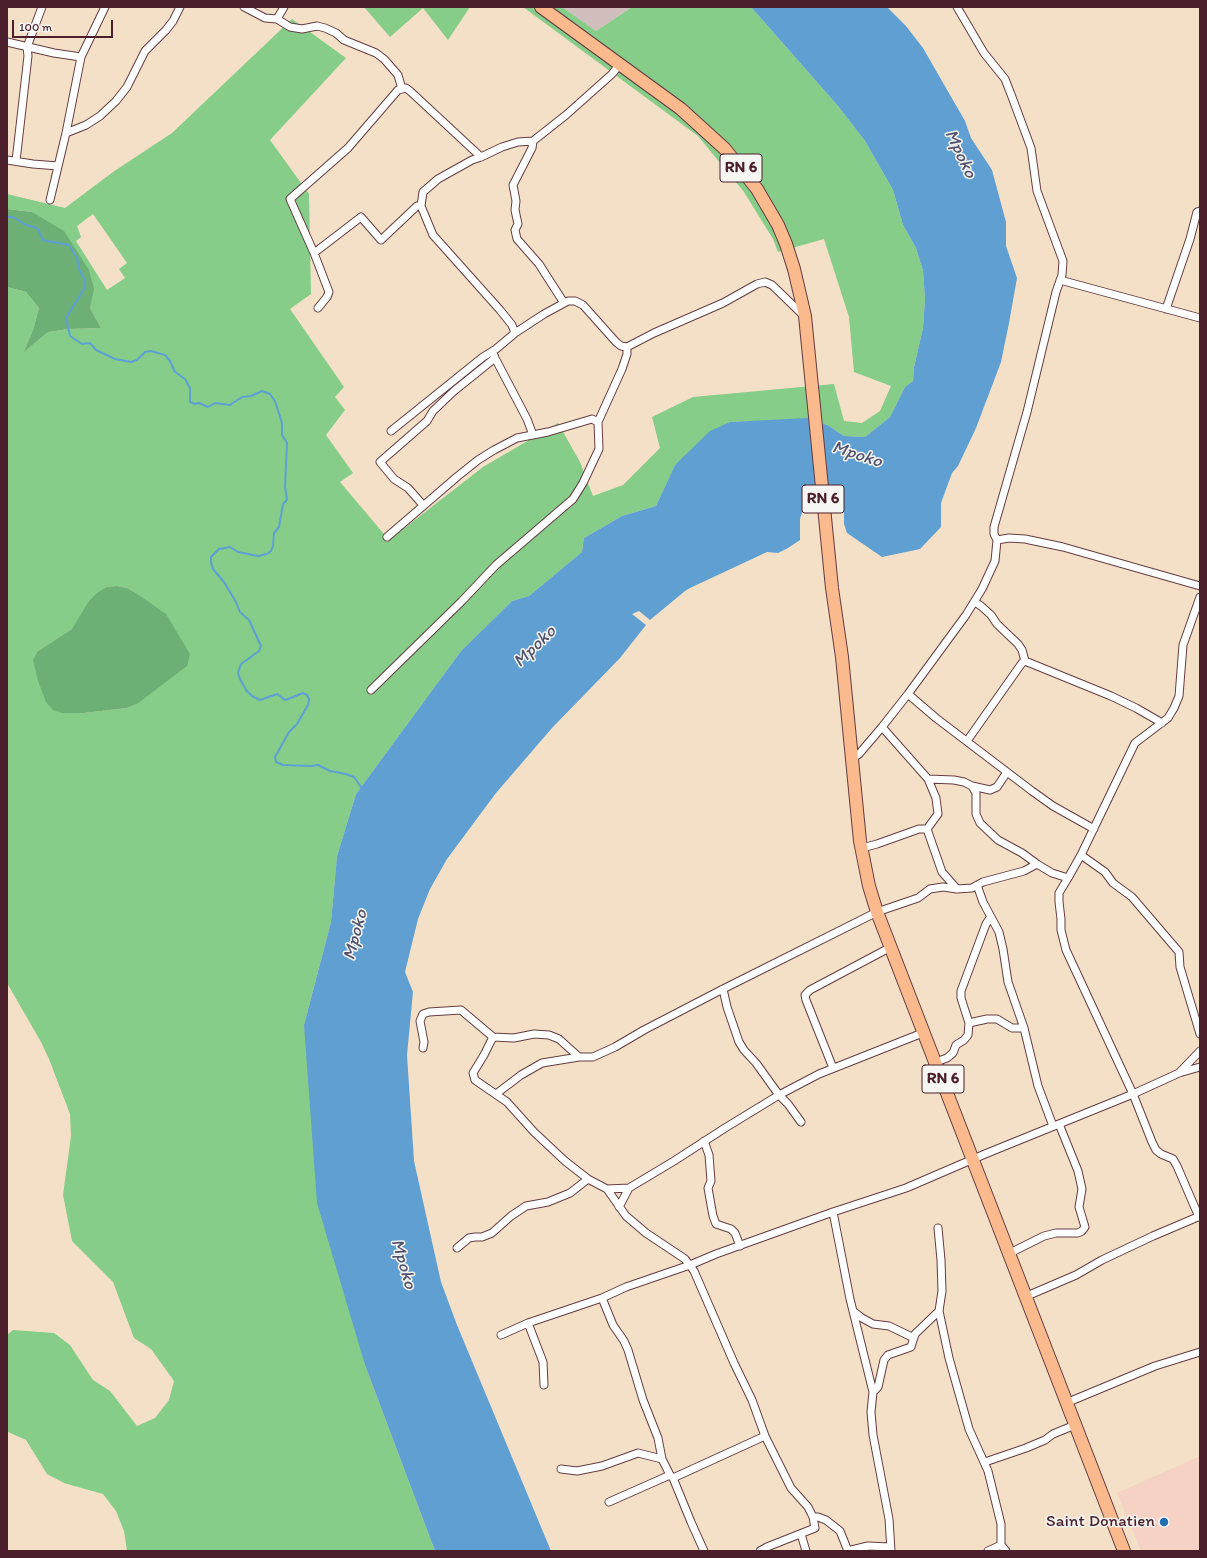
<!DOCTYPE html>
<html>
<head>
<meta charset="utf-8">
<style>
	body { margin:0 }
	#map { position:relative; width:1207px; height:1558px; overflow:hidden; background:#f4e0c7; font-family:Itim,sans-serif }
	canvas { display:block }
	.frame { position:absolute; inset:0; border:8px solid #4a1f2b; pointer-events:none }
	.scale { position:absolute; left:12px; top:20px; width:101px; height:18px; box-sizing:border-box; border:2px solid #4a1f2b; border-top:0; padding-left:5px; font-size:12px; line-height:14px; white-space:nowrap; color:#4a1f2b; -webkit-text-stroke:3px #f6f6f2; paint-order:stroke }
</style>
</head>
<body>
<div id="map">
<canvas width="1207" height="1558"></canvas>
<div class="frame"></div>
<div class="scale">100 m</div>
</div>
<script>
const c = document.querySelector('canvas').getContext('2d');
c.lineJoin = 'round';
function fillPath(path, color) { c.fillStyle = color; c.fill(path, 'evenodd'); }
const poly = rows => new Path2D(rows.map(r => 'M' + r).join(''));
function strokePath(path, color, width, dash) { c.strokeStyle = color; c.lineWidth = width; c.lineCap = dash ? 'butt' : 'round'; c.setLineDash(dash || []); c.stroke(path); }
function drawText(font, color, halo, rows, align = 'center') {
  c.font = font + ' Itim,sans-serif'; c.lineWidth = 3; c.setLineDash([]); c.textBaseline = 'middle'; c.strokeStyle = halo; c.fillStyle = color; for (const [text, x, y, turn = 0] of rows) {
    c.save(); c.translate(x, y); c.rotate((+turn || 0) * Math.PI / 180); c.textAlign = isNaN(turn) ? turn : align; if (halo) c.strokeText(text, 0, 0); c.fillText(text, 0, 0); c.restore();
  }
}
fillPath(poly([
	[1200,1456,1200,1551,1141,1551,1117,1493]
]), '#f6d2c4');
fillPath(poly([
	[562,7,632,7,596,31]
]), '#d1bfbe');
fillPath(poly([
	[364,7,470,7,448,40,423,8,390,37],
	[523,7,562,7,596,31,632,7,751,7,838,106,865,141,893,190,903,225,916,248,923,271,925,299,923,328,914,367,913,381,905,387,890,417,865,437,844,436,829,426,754,421,730,422,675,465,656,506,622,516,584,538,582,552,529,596,512,601,461,651,356,794,337,856,331,922,304,1025,365,1365,435,1551,127,1551,124,1531,116,1511,103,1494,64,1483,47,1474,26,1440,8,1432,7,1429,7,1335,13,1330,54,1333,70,1345,93,1380,110,1391,137,1426,155,1418,169,1400,174,1381,151,1349,134,1338,113,1282,72,1241,63,1195,71,1136,70,1114,49,1059,41,1042,7,983,7,287,26,292,39,308,33,330,25,351,48,332,69,329,101,328,90,308,93,289,32,212,7,209,7,194,65,208,113,172,172,133,292,19,346,58,270,140,309,194,311,294,290,309,344,387,335,397,345,410,326,435,353,473,340,482,389,540,483,467,558,423,580,462,593,496,623,485,660,448,652,417,693,397,834,384,844,421,862,423,880,411,891,386,854,372,849,317,824,239,778,252,773,239,744,192,698,136],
	[93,214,127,263,119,269,125,278,107,290,76,241,81,237,77,226],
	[117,586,127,588,136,593,145,600,137,704,127,708,84,713,62,713,38,651,72,629,107,587]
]), '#85cd89');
fillPath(poly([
	[7,209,32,212,64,231,89,270,94,289,90,308,101,328,69,329,48,332,24,352,33,330,39,308,26,292,7,287],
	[117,586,127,588,136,593,166,614,190,654,187,666,137,704,127,708,84,713,62,713,53,710,46,702,38,681,33,660,38,651,72,629,89,601,97,593,107,587]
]), '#6cb075');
fillPath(poly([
	[751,7,887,7,906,26,923,48,965,121,971,138,992,170,1006,222,1006,246,1017,278,1009,323,1001,362,976,428,958,466,952,473,941,503,941,527,920,549,882,557,847,533,844,524,844,505,833,498,813,499,804,506,800,519,800,540,788,548,778,553,767,552,690,588,685,591,650,620,639,611,632,614,646,625,620,658,552,728,496,793,447,859,430,889,418,919,405,972,413,992,407,1055,414,1161,441,1282,457,1325,551,1551,435,1551,365,1365,317,1203,304,1025,331,922,337,856,356,794,461,651,512,601,529,596,582,552,584,538,622,516,656,506,675,465,710,431,730,422,808,418,829,426,844,436,865,437,890,417,905,387,913,381,914,367,923,328,925,299,923,271,916,248,903,225,893,190,865,141,838,106]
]), '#5f9fd2');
strokePath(poly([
	[7,217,13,217,26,225,37,228,43,240,69,245,77,258,79,269,85,280,84,289,66,318,70,336,82,344,90,343,96,350,115,359,131,362,137,360,145,352,151,351,165,355,170,361,175,372,185,379,190,388,190,402,195,404,199,403,208,407,215,403,230,405,242,397,251,396,262,391,270,394,275,401,282,423,282,435,287,443,285,487,287,500,283,504,279,527,274,533,273,546,271,551,267,554,258,556,238,552,230,547,219,549,211,557,211,562,213,569,224,582,236,602,240,612,249,620,261,646,259,651,241,664,238,673,240,679,246,690,252,696,260,700,277,694,285,700,288,699,303,693,307,695,309,699,308,705,297,724,289,732,275,757,276,762,283,765,311,766,318,765,330,771,346,774,354,777,361,787]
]), '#5f9fd2', 2);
const street = poly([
	[244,7,265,18,277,19,290,27,302,29,317,26,325,28,336,33,344,40,376,53,384,59,398,75,402,89],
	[277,19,284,7],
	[7,42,54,53,81,57],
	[66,133,86,125,100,116,116,101,127,87,145,51,166,30,173,21,180,7],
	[533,141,532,148,513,185,516,201,515,210,518,224,515,230,517,239,539,264,564,303],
	[7,160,33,164,58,166],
	[16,161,28,56,27,47,42,7],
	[50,200,66,133,81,57,105,7],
	[314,253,361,217,381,240,417,206,421,206],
	[1060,280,1200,318],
	[318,308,327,297,329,292,314,253,290,199,348,148,398,90,406,88,410,91,481,157],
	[1166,309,1190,239,1197,212,1200,211],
	[515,333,512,325,500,310,433,235,421,206,423,192,438,179,472,160,481,157,502,147,518,142,533,141,566,115,612,74,620,64],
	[494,355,495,358,527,419,533,435],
	[391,431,483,357,496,349,515,333,544,314,568,301,575,301,583,305,616,342,621,346,627,347,654,333,723,303,757,284,765,282,772,285,803,315],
	[423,505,408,488,394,479,380,462,427,421,433,411,454,391,495,358],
	[387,537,458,476,478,460,494,450,517,438,548,432,592,419,598,422],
	[997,540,1009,538,1025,539,1063,547,1200,586],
	[975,602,981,606,991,615,997,624,1018,644,1022,650,1025,661],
	[371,690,462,601,496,565,573,499,583,483,599,449,598,422,622,369,627,354,627,347],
	[908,694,936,718,1032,791,1053,806,1094,829],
	[882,727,928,779,954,780,964,782,972,786,976,793,976,814,980,823,998,840,1022,853,1037,864],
	[967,741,1022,663,1025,661,1111,696,1136,708,1162,723],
	[852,759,859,754,882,727,908,694,966,615,982,589,995,561,997,540,994,534,994,527,1027,412,1056,292,1062,275,1063,261,1037,191,1031,148,1012,97,1005,79,984,53,957,7],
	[928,779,936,798,938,814,927,829,942,872,957,889],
	[972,786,990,790,997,787,1007,772],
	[862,848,877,844,919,829,927,829],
	[1081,855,1105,872,1113,883,1132,897,1179,952,1180,967,1200,1034],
	[1068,878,1059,893,1059,902,1061,919,1061,930,1066,950,1133,1094,1152,1142,1156,1150,1161,1154,1173,1159,1177,1166,1199,1217],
	[977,885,983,902,999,932,1003,949,1008,982,1024,1028,1038,1086,1053,1126],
	[723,989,727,1007,739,1042,744,1050,756,1063,779,1095,788,1104,801,1122],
	[969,1023,987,1019,997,1019,1012,1028,1024,1028],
	[493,1037,484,1055,473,1073,475,1080,507,1102,534,1132,565,1161,588,1179,607,1189,626,1216,646,1233,685,1259,694,1271,734,1363,752,1400,765,1436,791,1488,808,1507,813,1517,815,1528,767,1547,760,1551],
	[423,1048,424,1042,420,1021,423,1014,429,1012,461,1010,493,1037,514,1038,534,1034,549,1035,559,1039,579,1057,593,1057,615,1047,644,1030,723,989,877,912,918,898,930,889,943,887,957,889,972,888,983,882,1024,871,1037,864,1052,873,1068,878,1081,855,1135,743,1168,718,1174,708,1179,696,1183,645,1200,597],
	[936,1062,947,1058,953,1053,956,1045,964,1040,968,1035,969,1023,961,998,961,991,986,924,990,918],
	[833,1068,806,1000,805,995,810,990,891,947],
	[1179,1073,1200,1051],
	[496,1094,521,1075,542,1063,579,1057],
	[704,1141,709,1155,711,1181,708,1188,713,1216,716,1224,731,1229,735,1233,740,1246],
	[607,1189,629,1188],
	[619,1207,629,1188,674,1161,725,1128,779,1095,819,1074,925,1032],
	[833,1212,850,1299,873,1392,871,1412,873,1435,889,1519,891,1551],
	[457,1248,469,1238,475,1237,482,1237,492,1233,511,1216,526,1206,548,1202,570,1193,588,1179],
	[1010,1253,1044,1236,1056,1233,1078,1233,1082,1231,1085,1227,1079,1207,1082,1189,1078,1171,1059,1124],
	[1027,1296,1076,1275,1102,1260,1153,1236,1200,1216],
	[602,1298,613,1325,624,1341,628,1350,643,1400,658,1438,662,1459,670,1475,673,1478,691,1522,704,1551],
	[853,1311,862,1318,873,1324,889,1326,914,1338],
	[939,1311,949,1358,969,1429,988,1471,1001,1524,1001,1545,1006,1551],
	[528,1323,543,1362,544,1385],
	[501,1335,528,1323,602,1298,626,1287,690,1265,716,1254,833,1212,906,1188,985,1154,1133,1094,1179,1073,1200,1067],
	[873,1392,878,1387,884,1360,888,1355,911,1347,915,1334,939,1311,942,1291,941,1260,938,1228],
	[1066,1403,1155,1366,1200,1352],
	[985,1462,1026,1448,1045,1440,1053,1434,1075,1425],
	[561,1469,577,1471,602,1466,638,1453,662,1459],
	[673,1478,765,1436],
	[609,1502,670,1475],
	[813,1517,818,1517,826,1520,840,1531,848,1551],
	[801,1534,806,1551],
	[847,1551,868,1546,890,1547],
	[988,1551,1001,1545]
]);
const primary = poly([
	[541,7,681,109,725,149,757,189,778,225,786,244,794,269,805,316,832,588,842,657,860,841,869,886,877,912,1124,1551]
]);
strokePath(street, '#643c42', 9);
strokePath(primary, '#643c42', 14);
strokePath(street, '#fff', 7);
strokePath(primary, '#fbba8d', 12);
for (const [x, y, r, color] of [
	[1164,1522,5,"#1f6fb2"]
]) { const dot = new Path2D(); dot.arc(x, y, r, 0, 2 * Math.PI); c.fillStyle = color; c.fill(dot); strokePath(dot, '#f6f6f2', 1.5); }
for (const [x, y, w] of [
	[741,168,42],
	[823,499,42],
	[943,1079,42]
]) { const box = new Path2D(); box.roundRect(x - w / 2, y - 14, w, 28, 3); c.fillStyle = '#f6f6f2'; c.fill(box); strokePath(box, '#4a1f2b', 1); }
drawText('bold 16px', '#4a1f2b', null, [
	["RN 6",741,168],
	["RN 6",823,499],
	["RN 6",943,1079]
]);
drawText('17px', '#4a1f2b', '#f6f6f2', [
	["Saint Donatien",1155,1522]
], 'right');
drawText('italic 18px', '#52526e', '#f6f6f2', [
	["Mpoko",960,154,65],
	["Mpoko",857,455,18],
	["Mpoko",535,647,-44],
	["Mpoko",356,935,-75],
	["Mpoko",403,1264,74]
]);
</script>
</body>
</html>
